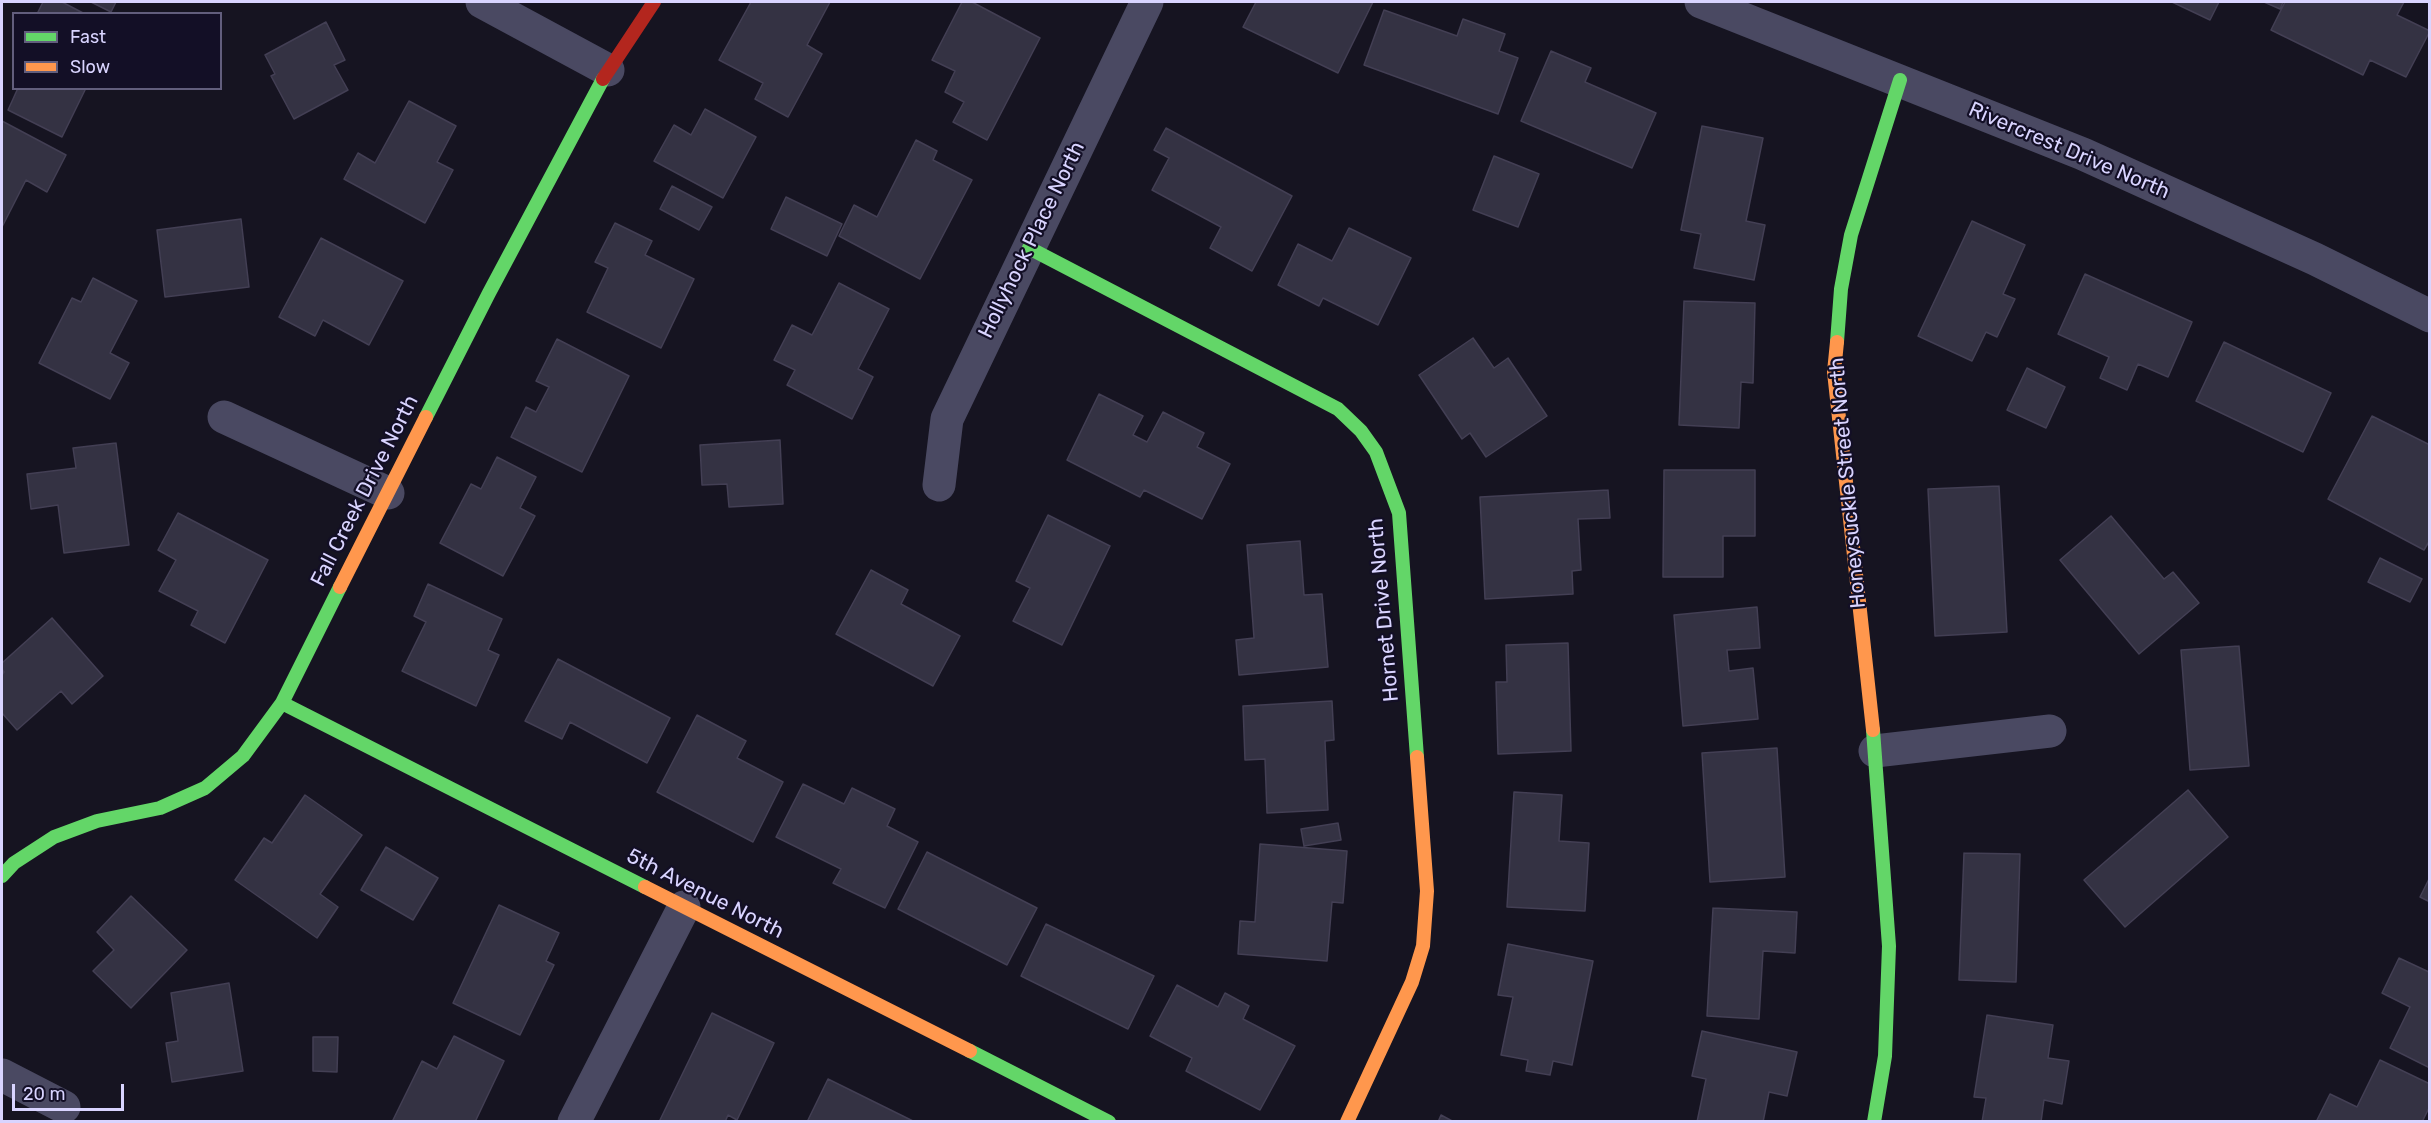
<!DOCTYPE html>
<html>
<head>
<meta charset="utf-8">
<style>
	body { margin:0 }
	#map { position:relative; width:2431px; height:1123px; overflow:hidden; background:#161421; font-family:Rubik,sans-serif }
	canvas { display:block }
	.frame { position:absolute; inset:0; border:3px solid #d9d4ff; pointer-events:none }
	.legend { position:absolute; left:12px; top:12px; width:210px; height:78px; box-sizing:border-box; background:#130f26; border:2px solid #625e7d; margin:0; padding:8px 10px; list-style:none; font-size:18px; color:#d9d4ff }
	.legend li { display:flex; align-items:center; gap:12px; height:30px }
	.legend b { width:30px; border:2px solid #625e7d }
	.scale { position:absolute; left:12px; top:1084px; width:112px; height:27px; box-sizing:border-box; border:3px solid #d9d4ff; border-top:0; padding-left:8px; font-size:18px; line-height:21px; white-space:nowrap; color:#d9d4ff; -webkit-text-stroke:4px #130f26; paint-order:stroke }
</style>
</head>
<body>
<div id="map">
<canvas width="2431" height="1123"></canvas>
<div class="frame"></div>
<ul class="legend">
<li><b style="height:8px;background:#63d668"></b>Fast</li>
<li><b style="height:8px;background:#ff974d"></b>Slow</li>
</ul>
<div class="scale">20 m</div>
</div>
<script>
const c = document.querySelector('canvas').getContext('2d');
c.lineJoin = 'round';
function fillPath(path, color) { c.fillStyle = color; c.fill(path, 'evenodd'); }
const poly = rows => new Path2D(rows.map(r => 'M' + r).join(''));
function strokePath(path, color, width, dash) { c.strokeStyle = color; c.lineWidth = width; c.lineCap = dash ? 'butt' : 'round'; c.setLineDash(dash || []); c.stroke(path); }
function drawText(font, color, halo, rows, align = 'center') {
  c.font = font + ' Rubik,sans-serif'; c.lineWidth = 4.5; c.setLineDash([]); c.textBaseline = 'middle'; c.strokeStyle = halo; c.fillStyle = color; for (const [text, x, y, turn = 0] of rows) {
    c.save(); c.translate(x, y); c.rotate((+turn || 0) * Math.PI / 180); c.textAlign = isNaN(turn) ? turn : align; if (halo) c.strokeText(text, 0, 0); c.fillText(text, 0, 0); c.restore();
  }
}
const building = poly([
	[43,2,62,2,85,14,37,14,43,2],
	[91,2,116,2,111,12,91,2],
	[751,2,830,2,807,45,822,54,788,117,755,99,763,83,719,60,751,2],
	[962,2,972,2,1040,38,987,140,953,122,964,102,945,92,955,71,932,60,962,2],
	[1256,2,1373,2,1338,73,1243,27,1256,2],
	[2172,2,2219,2,2210,20,2172,2],
	[2264,2,2283,2,2280,9,2264,2],
	[2285,2,2404,2,2397,15,2430,31,2406,77,2370,60,2363,75,2271,30,2285,2],
	[1384,10,1457,36,1463,19,1505,34,1499,51,1518,58,1498,114,1364,65,1384,10],
	[326,22,345,60,334,65,348,90,294,119,271,76,275,74,265,55,326,22],
	[1551,51,1591,68,1585,82,1656,113,1632,168,1521,121,1551,51],
	[18,88,86,88,62,137,8,110,18,88],
	[409,101,456,126,437,162,453,170,425,223,344,179,358,153,375,163,409,101],
	[705,109,756,137,723,198,654,161,674,125,691,135,705,109],
	[2,121,66,155,47,192,26,180,2,227,2,121],
	[1702,126,1763,138,1746,221,1765,225,1754,280,1694,268,1701,234,1681,230,1702,126],
	[1166,128,1292,196,1252,271,1210,248,1221,227,1152,190,1169,158,1154,150,1166,128],
	[916,140,937,151,933,160,972,180,920,279,839,236,854,205,877,217,916,140],
	[1494,156,1539,174,1518,227,1473,210,1494,156],
	[672,186,712,207,699,230,660,209,672,186],
	[786,197,842,224,827,256,771,229,786,197],
	[241,219,249,287,165,297,157,230,241,219],
	[1972,221,2025,245,2003,294,2015,299,1997,337,1986,332,1972,361,1918,336,1972,221],
	[615,223,652,241,645,255,694,279,661,348,587,312,608,268,595,262,615,223],
	[1349,228,1411,258,1378,325,1323,298,1319,306,1278,285,1298,244,1332,261,1349,228],
	[321,238,403,281,369,345,323,320,315,336,279,317,321,238],
	[2085,274,2192,322,2168,377,2138,364,2127,390,2100,378,2109,357,2058,334,2085,274],
	[93,278,137,301,110,353,129,363,110,399,39,363,72,298,81,302,93,278],
	[839,283,889,309,858,369,873,377,852,419,787,385,795,370,774,360,792,325,812,335,839,283],
	[1684,301,1755,303,1753,383,1741,382,1739,428,1679,425,1684,301],
	[1473,338,1494,368,1508,358,1547,416,1486,457,1470,433,1462,439,1419,375,1473,338],
	[557,339,629,376,582,472,511,437,526,407,536,412,549,387,536,381,557,339],
	[2224,342,2331,393,2303,452,2196,401,2224,342],
	[2027,368,2065,387,2046,428,2007,410,2027,368],
	[1099,394,1143,416,1133,435,1147,442,1163,412,1204,433,1197,447,1230,464,1202,519,1144,490,1140,497,1067,460,1099,394],
	[2372,416,2430,445,2430,540,2424,550,2328,499,2372,416],
	[780,440,783,504,729,507,727,484,702,485,700,445,780,440],
	[116,443,129,545,64,553,58,505,31,509,27,474,76,468,73,448,116,443],
	[497,457,536,477,520,508,535,516,503,576,440,543,471,484,481,489,497,457],
	[1664,470,1755,470,1755,536,1723,536,1723,577,1663,577,1664,470],
	[1999,486,2007,632,1935,636,1928,489,1999,486],
	[1608,490,1610,518,1578,519,1581,570,1572,571,1573,594,1485,599,1480,497,1608,490],
	[178,513,268,560,225,643,191,625,198,611,159,591,176,560,158,550,178,513],
	[1048,515,1110,546,1062,645,1013,621,1030,588,1016,581,1048,515],
	[2111,516,2164,579,2173,572,2199,603,2139,654,2060,560,2111,516],
	[1300,541,1304,595,1322,594,1328,667,1239,675,1236,640,1254,638,1247,545,1300,541],
	[2380,558,2422,579,2410,602,2368,582,2380,558],
	[871,570,908,590,901,604,960,636,933,686,836,634,871,570],
	[428,584,502,619,488,650,499,655,476,706,402,671,426,622,414,616,428,584],
	[1757,607,1760,648,1727,650,1729,671,1753,668,1758,719,1683,726,1674,615,1757,607],
	[52,618,103,676,72,704,61,691,17,730,2,713,2,675,4,672,2,669,2,663,52,618],
	[1568,643,1571,751,1498,754,1496,682,1507,682,1506,645,1568,643],
	[2239,646,2249,766,2190,770,2181,650,2239,646],
	[558,659,670,718,647,763,570,722,562,739,525,721,558,659],
	[1332,701,1334,740,1325,741,1328,810,1267,813,1265,759,1245,760,1243,706,1332,701],
	[697,715,746,741,737,758,783,782,753,842,657,792,697,715],
	[1777,748,1785,877,1710,882,1702,753,1777,748],
	[803,784,844,804,852,788,895,809,887,826,918,842,885,908,833,883,841,869,776,837,803,784],
	[2188,790,2228,837,2125,927,2084,880,2188,790],
	[1514,792,1562,795,1559,841,1589,843,1585,911,1507,907,1514,792],
	[305,795,362,835,320,894,338,907,317,938,235,880,264,838,272,843,305,795],
	[1338,823,1341,840,1304,846,1301,829,1338,823],
	[1260,844,1347,851,1343,903,1332,902,1327,961,1238,954,1240,921,1255,922,1260,844],
	[386,847,438,878,413,920,361,890,386,847],
	[927,852,1037,908,1007,965,898,909,927,852],
	[1964,853,2020,854,2016,982,1959,980,1964,853],
	[2430,877,2430,902,2420,897,2430,877],
	[131,896,187,950,131,1008,93,971,114,950,97,932,131,896],
	[499,905,559,933,546,961,554,965,520,1035,453,1003,499,905],
	[1713,908,1797,912,1795,953,1763,951,1759,1019,1707,1016,1713,908],
	[1046,924,1154,976,1128,1029,1021,976,1046,924],
	[1508,944,1593,961,1572,1065,1553,1061,1550,1075,1526,1071,1528,1060,1501,1055,1513,997,1498,995,1508,944],
	[2399,958,2429,972,2430,970,2430,1068,2390,1048,2410,1007,2382,993,2399,958],
	[229,983,243,1071,172,1082,166,1043,178,1041,171,993,229,983],
	[1177,985,1218,1007,1225,993,1249,1006,1243,1019,1295,1046,1260,1110,1186,1071,1192,1058,1150,1036,1177,985],
	[712,1013,774,1043,737,1120,728,1115,725,1122,659,1122,712,1013],
	[1987,1015,2053,1025,2048,1058,2069,1061,2062,1104,2044,1100,2041,1122,1982,1122,1986,1098,1974,1097,1987,1015],
	[1702,1031,1797,1052,1787,1096,1769,1092,1763,1122,1697,1122,1706,1079,1692,1076,1702,1031],
	[454,1036,504,1061,475,1122,392,1122,422,1061,437,1069,454,1036],
	[313,1037,338,1037,337,1072,313,1071,313,1037],
	[2380,1060,2430,1084,2430,1106,2422,1122,2316,1122,2330,1094,2357,1107,2380,1060],
	[828,1079,915,1122,807,1122,828,1079],
	[1441,1115,1454,1122,1438,1122,1441,1115]
]);
fillPath(building, '#343243');
strokePath(building, '#433f54', 1.5);
strokePath(poly([
	[482,2,608,70],
	[1701,2,2083,154,2315,259,2430,316],
	[224,417,388,493],
	[939,485,947,419,1147,2],
	[1875,751,2050,731],
	[2,1075,64,1107],
	[574,1122,684,907]
]), '#4a4962', 33);
strokePath(poly([
	[1029,248,1338,409,1361,431,1376,452,1399,513,1417,757],
	[1837,342,1841,289,1851,235,1900,80],
	[426,417,489,293,603,79],
	[282,703,645,887],
	[1873,730,1889,946,1885,1056,1874,1122],
	[2,876,14,863,54,837,97,821,160,808,205,788,243,756,282,703,340,587],
	[970,1051,1109,1122]
]), '#63d668', 14);
strokePath(poly([
	[1837,342,1834,372,1873,730],
	[340,587,426,417],
	[645,887,970,1051],
	[1347,1122,1412,982,1423,946,1427,891,1417,757]
]), '#ff974d', 14);
strokePath(poly([
	[603,79,654,2]
]), '#b3261e', 14);
drawText('21px', '#d9d4ff', '#130f26', [
	["Rivercrest Drive North",2069,151,23],
	["Hollyhock Place North",1032,240,-64],
	["Honeysuckle Street North",1848,483,-95],
	["Fall Creek Drive North",365,491,-63],
	["Hornet Drive North",1384,610,-95],
	["5th Avenue North",705,894,27]
]);
</script>
</body>
</html>
